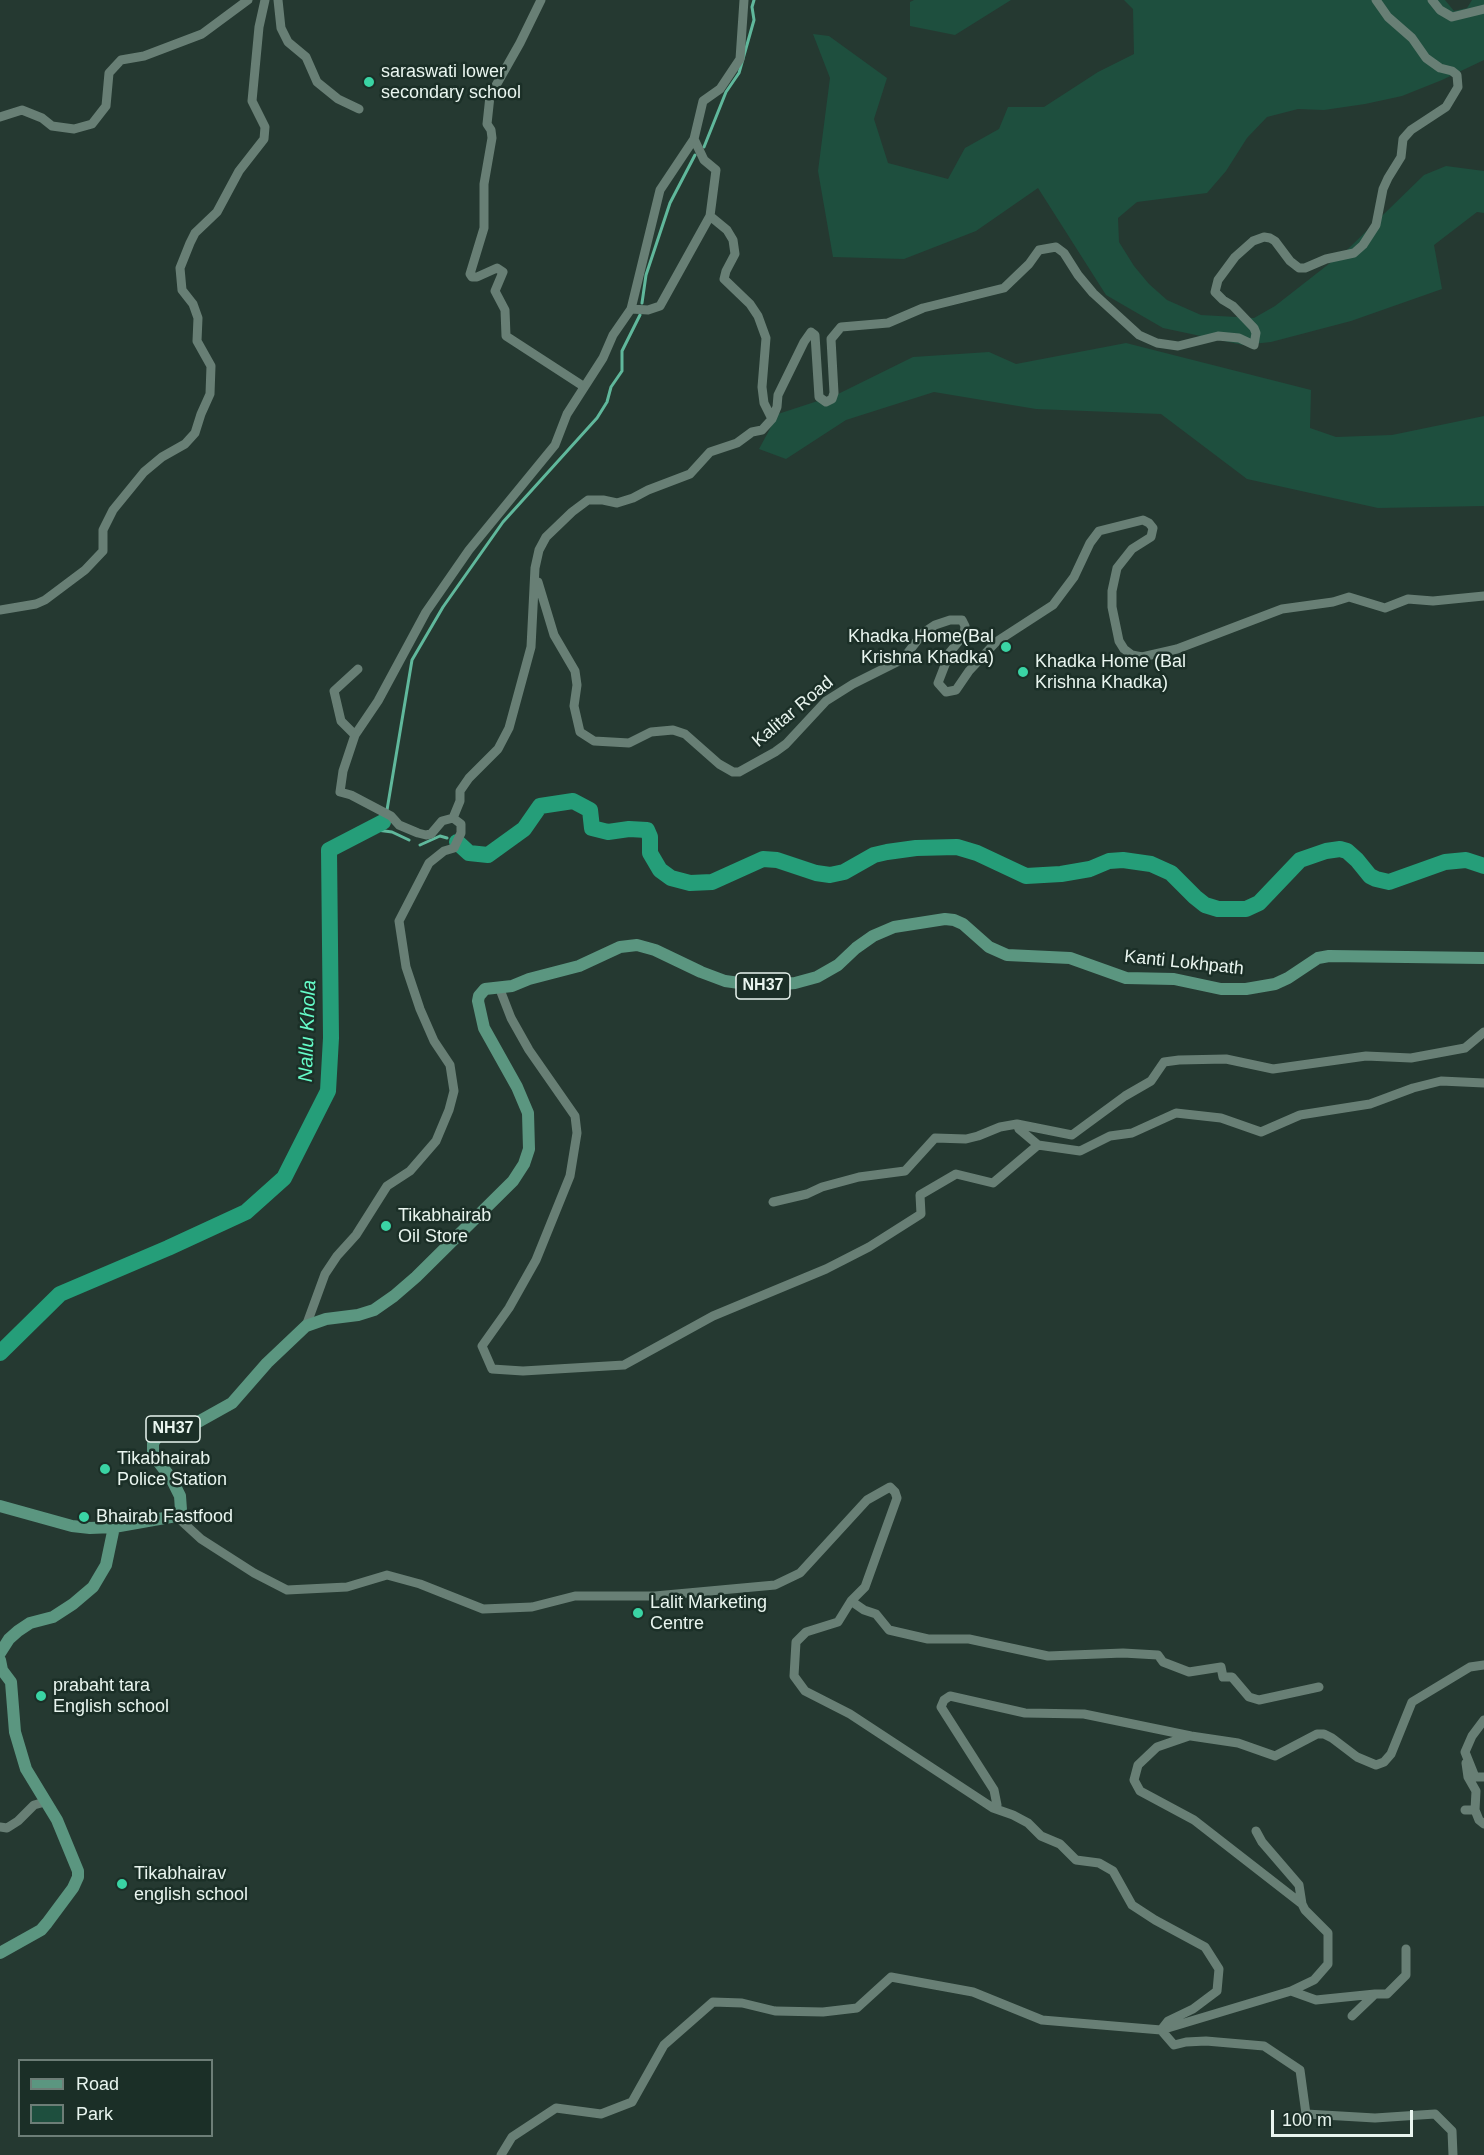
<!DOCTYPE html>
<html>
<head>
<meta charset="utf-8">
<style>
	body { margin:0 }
	#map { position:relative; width:1484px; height:2155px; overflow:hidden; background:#253931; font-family:Helvetica,sans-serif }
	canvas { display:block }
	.legend { position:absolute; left:18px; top:2059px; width:195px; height:78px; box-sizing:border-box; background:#1b2f27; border:2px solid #6d7e77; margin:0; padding:8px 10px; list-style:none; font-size:18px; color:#e9f5ef }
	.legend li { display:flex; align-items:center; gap:12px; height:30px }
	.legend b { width:30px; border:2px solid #6d7e77 }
	.scale { position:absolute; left:1271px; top:2110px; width:142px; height:27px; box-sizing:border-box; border:3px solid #e9f5ef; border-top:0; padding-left:8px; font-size:18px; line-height:21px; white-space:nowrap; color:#e9f5ef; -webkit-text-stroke:4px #1b2f27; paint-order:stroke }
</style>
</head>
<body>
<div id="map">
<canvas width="1484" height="2155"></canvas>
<ul class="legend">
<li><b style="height:8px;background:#5b9680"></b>Road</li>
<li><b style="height:16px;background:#1e4f3e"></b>Park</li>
</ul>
<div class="scale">100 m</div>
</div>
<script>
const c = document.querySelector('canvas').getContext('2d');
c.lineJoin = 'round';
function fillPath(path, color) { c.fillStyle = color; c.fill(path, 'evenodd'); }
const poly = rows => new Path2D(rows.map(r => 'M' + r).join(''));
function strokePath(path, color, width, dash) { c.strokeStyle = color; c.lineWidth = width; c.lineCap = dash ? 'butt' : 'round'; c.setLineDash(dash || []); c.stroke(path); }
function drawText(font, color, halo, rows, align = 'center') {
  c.font = font + ' Helvetica,sans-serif'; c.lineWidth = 5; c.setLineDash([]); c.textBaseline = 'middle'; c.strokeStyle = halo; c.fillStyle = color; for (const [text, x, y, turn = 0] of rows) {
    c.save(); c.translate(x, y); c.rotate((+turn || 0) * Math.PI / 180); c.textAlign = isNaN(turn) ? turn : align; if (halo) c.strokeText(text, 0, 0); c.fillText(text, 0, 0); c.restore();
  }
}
fillPath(poly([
	[914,0,1011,0,955,35,910,26,910,2],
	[1124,0,1445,0,1454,11,1467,8,1472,0,1484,0,1484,60,1442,80,1402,96,1365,104,1324,110,1298,109,1267,117,1247,138,1226,171,1207,193,1137,202,1118,218,1119,242,1134,266,1149,284,1167,300,1201,315,1254,318,1275,306,1348,249,1424,175,1446,166,1484,171,1484,213,1477,212,1434,245,1442,289,1351,321,1271,342,1243,345,1163,328,1106,295,1038,188,976,231,904,259,833,257,818,171,830,78,813,34,829,36,887,78,874,119,888,163,948,179,965,148,999,129,1008,107,1044,107,1098,72,1134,54,1133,9],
	[1126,343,1311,390,1310,428,1336,437,1392,435,1484,416,1484,506,1378,508,1247,479,1161,414,1036,409,934,392,846,420,786,459,759,449,778,414,836,395,913,357,989,352,1016,364]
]), '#1e4f3e');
strokePath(poly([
	[704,147,726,92,739,73,754,20,752,7,754,0],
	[642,303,646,275,670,203,695,155],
	[387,810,412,660,443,607,503,522,597,418,607,402,611,387,622,371,622,351,640,315],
	[369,829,392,832,409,840],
	[420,845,440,836,447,838]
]), '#60b89c', 3);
strokePath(poly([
	[457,842,469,853,488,855,524,829,540,806,573,801,590,810,592,828,608,832,629,829,647,830,650,837,650,853,660,870,671,878,690,883,712,882,763,859,777,860,816,873,830,875,844,872,874,855,887,852,916,848,957,847,977,853,1026,876,1061,874,1090,869,1109,861,1123,860,1151,864,1171,873,1195,897,1205,905,1218,909,1246,909,1259,903,1300,860,1326,851,1340,849,1347,851,1357,860,1370,876,1376,879,1389,882,1445,862,1466,860,1484,866],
	[0,1353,60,1294,168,1248,246,1212,284,1178,328,1091,331,1038,329,850,383,822]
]), '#259e79', 16);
strokePath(poly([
	[278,0,281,28,288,42,306,57,317,82,338,99,359,109],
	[541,0,520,43,490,96,487,124,491,130,492,138,484,184,484,228,470,274,472,277,477,277,497,268,503,272,495,291,505,310,506,336,583,386],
	[744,0,740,59,720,89,703,101,694,139,660,190,631,309,613,335,603,358,567,414,555,445,469,550,426,612,378,701,355,735,343,771,340,792,351,795,370,805,391,816,399,825,418,833,426,835,431,834,442,821,453,818,460,801,460,791,469,778,498,749,509,728,531,647,535,568,539,550,546,537,572,512,588,500,603,500,617,503,633,498,648,490,690,474,710,452,737,443,752,432,762,430,772,419,777,407,778,395,804,342,811,332,815,335,819,397,826,402,832,399,834,393,831,339,841,327,888,323,923,308,1004,288,1029,264,1039,250,1056,247,1064,253,1078,275,1093,293,1139,335,1157,343,1178,346,1218,336,1239,338,1254,345,1256,333,1254,328,1233,306,1223,300,1215,292,1218,280,1235,257,1253,241,1264,237,1270,238,1275,241,1290,261,1299,268,1305,268,1326,259,1354,253,1363,245,1376,225,1383,189,1388,178,1401,157,1403,139,1411,130,1446,107,1458,87,1457,75,1452,71,1440,68,1426,58,1412,38,1388,17,1376,0],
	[1432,0,1440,10,1452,17,1484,9],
	[0,117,22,110,42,118,52,126,74,129,92,124,106,106,109,73,121,60,144,56,202,34,248,0],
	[710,216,727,230,733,240,735,254,726,271,724,279,750,304,758,316,766,338,762,387,764,403,772,419],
	[631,309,648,310,660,306,710,216,716,170,704,160,694,139],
	[538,582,554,635,575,671,577,685,574,706,580,732,594,741,629,743,651,732,673,730,685,734,719,764,733,772,739,772,775,752,786,744,826,701,853,684,903,659,923,633,935,625,950,620,962,620,965,626,964,635,950,652,938,683,946,692,956,690,969,671,996,642,1053,605,1074,577,1090,543,1099,531,1143,520,1149,523,1153,528,1151,537,1132,549,1117,568,1112,591,1112,607,1119,641,1124,649,1132,655,1142,657,1177,649,1282,609,1333,602,1349,597,1385,608,1408,599,1433,601,1484,596],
	[0,610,36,604,45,600,85,570,103,551,103,530,113,510,144,472,162,457,185,444,195,433,201,414,210,394,211,366,197,341,198,318,193,304,182,290,180,268,190,243,195,233,217,212,239,171,264,139,265,127,252,101,259,27,265,0],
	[355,735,341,721,334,691,358,669],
	[499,987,511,1018,529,1050,575,1116,577,1133,570,1176,536,1260,509,1308,482,1346,492,1369,523,1371,624,1365,713,1316,826,1269,869,1247,921,1214,920,1195,956,1174,993,1183,1038,1145,1080,1151,1110,1136,1132,1133,1176,1113,1221,1118,1261,1132,1300,1115,1370,1104,1413,1088,1441,1081,1484,1083],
	[1017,1124,1019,1129,1038,1145],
	[773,1202,807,1194,822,1187,859,1177,905,1171,935,1138,966,1139,978,1136,1000,1127,1017,1124,1072,1135,1125,1096,1151,1081,1164,1062,1179,1060,1226,1059,1273,1069,1366,1056,1411,1058,1465,1048,1484,1032],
	[306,1326,325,1274,337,1256,356,1235,387,1186,410,1171,436,1141,449,1110,454,1091,450,1065,434,1041,420,1009,406,967,399,921,429,863,444,851,454,848,461,833,461,824,453,818],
	[176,1516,201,1539,254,1573,287,1590,347,1587,387,1575,420,1584,483,1609,532,1607,575,1596,655,1596,775,1585,800,1573,867,1500,890,1487,895,1492,897,1498,865,1587,851,1601,838,1622,806,1632,796,1642,794,1676,805,1691,850,1714,993,1808,997,1805,994,1790,941,1707,944,1700,950,1696,1025,1713,1084,1714,1191,1736,1238,1743,1275,1756,1317,1734,1324,1734,1332,1738,1357,1757,1376,1765,1384,1762,1391,1754,1412,1702,1470,1667,1484,1665],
	[851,1601,864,1610,876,1614,889,1630,928,1639,969,1639,1048,1656,1123,1653,1158,1655,1163,1662,1189,1672,1221,1667,1223,1677,1232,1677,1249,1697,1259,1700,1319,1687],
	[1484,1720,1472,1736,1465,1752,1475,1777,1484,1777],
	[993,1808,1013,1815,1028,1823,1041,1836,1060,1844,1076,1860,1099,1863,1113,1871,1132,1905,1155,1920,1205,1947,1219,1969,1217,1991,1193,2009,1168,2021,1161,2030,1174,2045,1186,2042,1206,2041,1264,2046,1300,2070,1306,2114,1375,2118,1435,2114,1452,2131,1453,2155],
	[1465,1810,1475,1810,1476,1791,1468,1777,1466,1763],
	[1475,1810,1479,1820,1484,1824],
	[0,1827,7,1828,18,1821,34,1805,45,1802],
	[1256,1831,1262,1842,1299,1885,1302,1904],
	[1291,1991,1316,2000,1375,1994,1352,2016],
	[1375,1994,1387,1994,1406,1975,1406,1949],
	[501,2155,512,2137,556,2108,601,2114,632,2102,664,2045,713,2002,742,2003,775,2011,823,2012,857,2008,891,1977,973,1992,1042,2020,1161,2030,1291,1991,1314,1980,1328,1964,1328,1933,1305,1910,1302,1904,1194,1820,1140,1791,1134,1780,1138,1765,1157,1747,1189,1736]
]), '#687f75', 9);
strokePath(poly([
	[0,1506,72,1526,90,1528,114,1527,176,1516,181,1510,180,1496,171,1478,153,1455,153,1443,159,1435,169,1430,198,1422,232,1403,267,1363,306,1326,326,1319,358,1315,374,1310,394,1296,416,1277,513,1181,524,1164,529,1149,528,1113,517,1087,484,1028,478,1001,479,996,485,989,512,986,529,979,579,966,620,947,637,945,655,950,701,972,725,981,761,986,795,983,817,977,838,965,856,948,873,936,894,927,945,919,954,920,963,924,989,947,1007,955,1070,958,1126,978,1174,979,1221,989,1246,989,1275,984,1288,978,1318,958,1329,956,1484,958],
	[0,1653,9,1639,18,1631,30,1623,53,1617,73,1604,93,1587,106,1565,114,1527],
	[0,1660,2,1670,11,1682,15,1732,26,1769,57,1820,78,1871,78,1877,73,1888,47,1923,41,1930,0,1953]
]), '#5b9680', 12);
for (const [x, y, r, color] of [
	[369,82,6,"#3ad4a4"],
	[1006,647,6,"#3ad4a4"],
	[1023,672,6,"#3ad4a4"],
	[386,1226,6,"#3ad4a4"],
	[105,1469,6,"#3ad4a4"],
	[84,1517,6,"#3ad4a4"],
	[638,1613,6,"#3ad4a4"],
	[41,1696,6,"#3ad4a4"],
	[122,1884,6,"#3ad4a4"]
]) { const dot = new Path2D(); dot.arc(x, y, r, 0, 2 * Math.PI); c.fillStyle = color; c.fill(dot); strokePath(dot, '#1b2f27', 2); }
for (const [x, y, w] of [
	[763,986,54],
	[173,1429,54]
]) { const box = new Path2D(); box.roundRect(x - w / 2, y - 13, w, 26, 4.5); c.fillStyle = '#1b2f27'; c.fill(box); strokePath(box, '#e9f5ef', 1.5); }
drawText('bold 16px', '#e9f5ef', null, [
	["NH37",763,986],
	["NH37",173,1429]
]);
drawText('18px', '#e9f5ef', '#1b2f27', [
	["saraswati lower",381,72],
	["secondary school",381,93],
	["Khadka Home(Bal",994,637,"right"],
	["Krishna Khadka)",994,658,"right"],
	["Khadka Home (Bal",1035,662],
	["Krishna Khadka)",1035,683],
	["Tikabhairab",398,1216],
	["Oil Store",398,1237],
	["Tikabhairab",117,1459],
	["Police Station",117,1480],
	["Bhairab Fastfood",96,1517],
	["Lalit Marketing",650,1603],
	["Centre",650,1624],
	["prabaht tara",53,1686],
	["English school",53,1707],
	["Tikabhairav",134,1874],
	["english school",134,1895]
], 'left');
drawText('18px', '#e9f5ef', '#1b2f27', [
	["Kalitar Road",793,712,-40],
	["Kanti Lokhpath",1184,963,6]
]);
drawText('italic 20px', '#65fbc8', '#1b2f27', [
	["Nallu Khola",308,1031,-88]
]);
</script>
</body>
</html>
